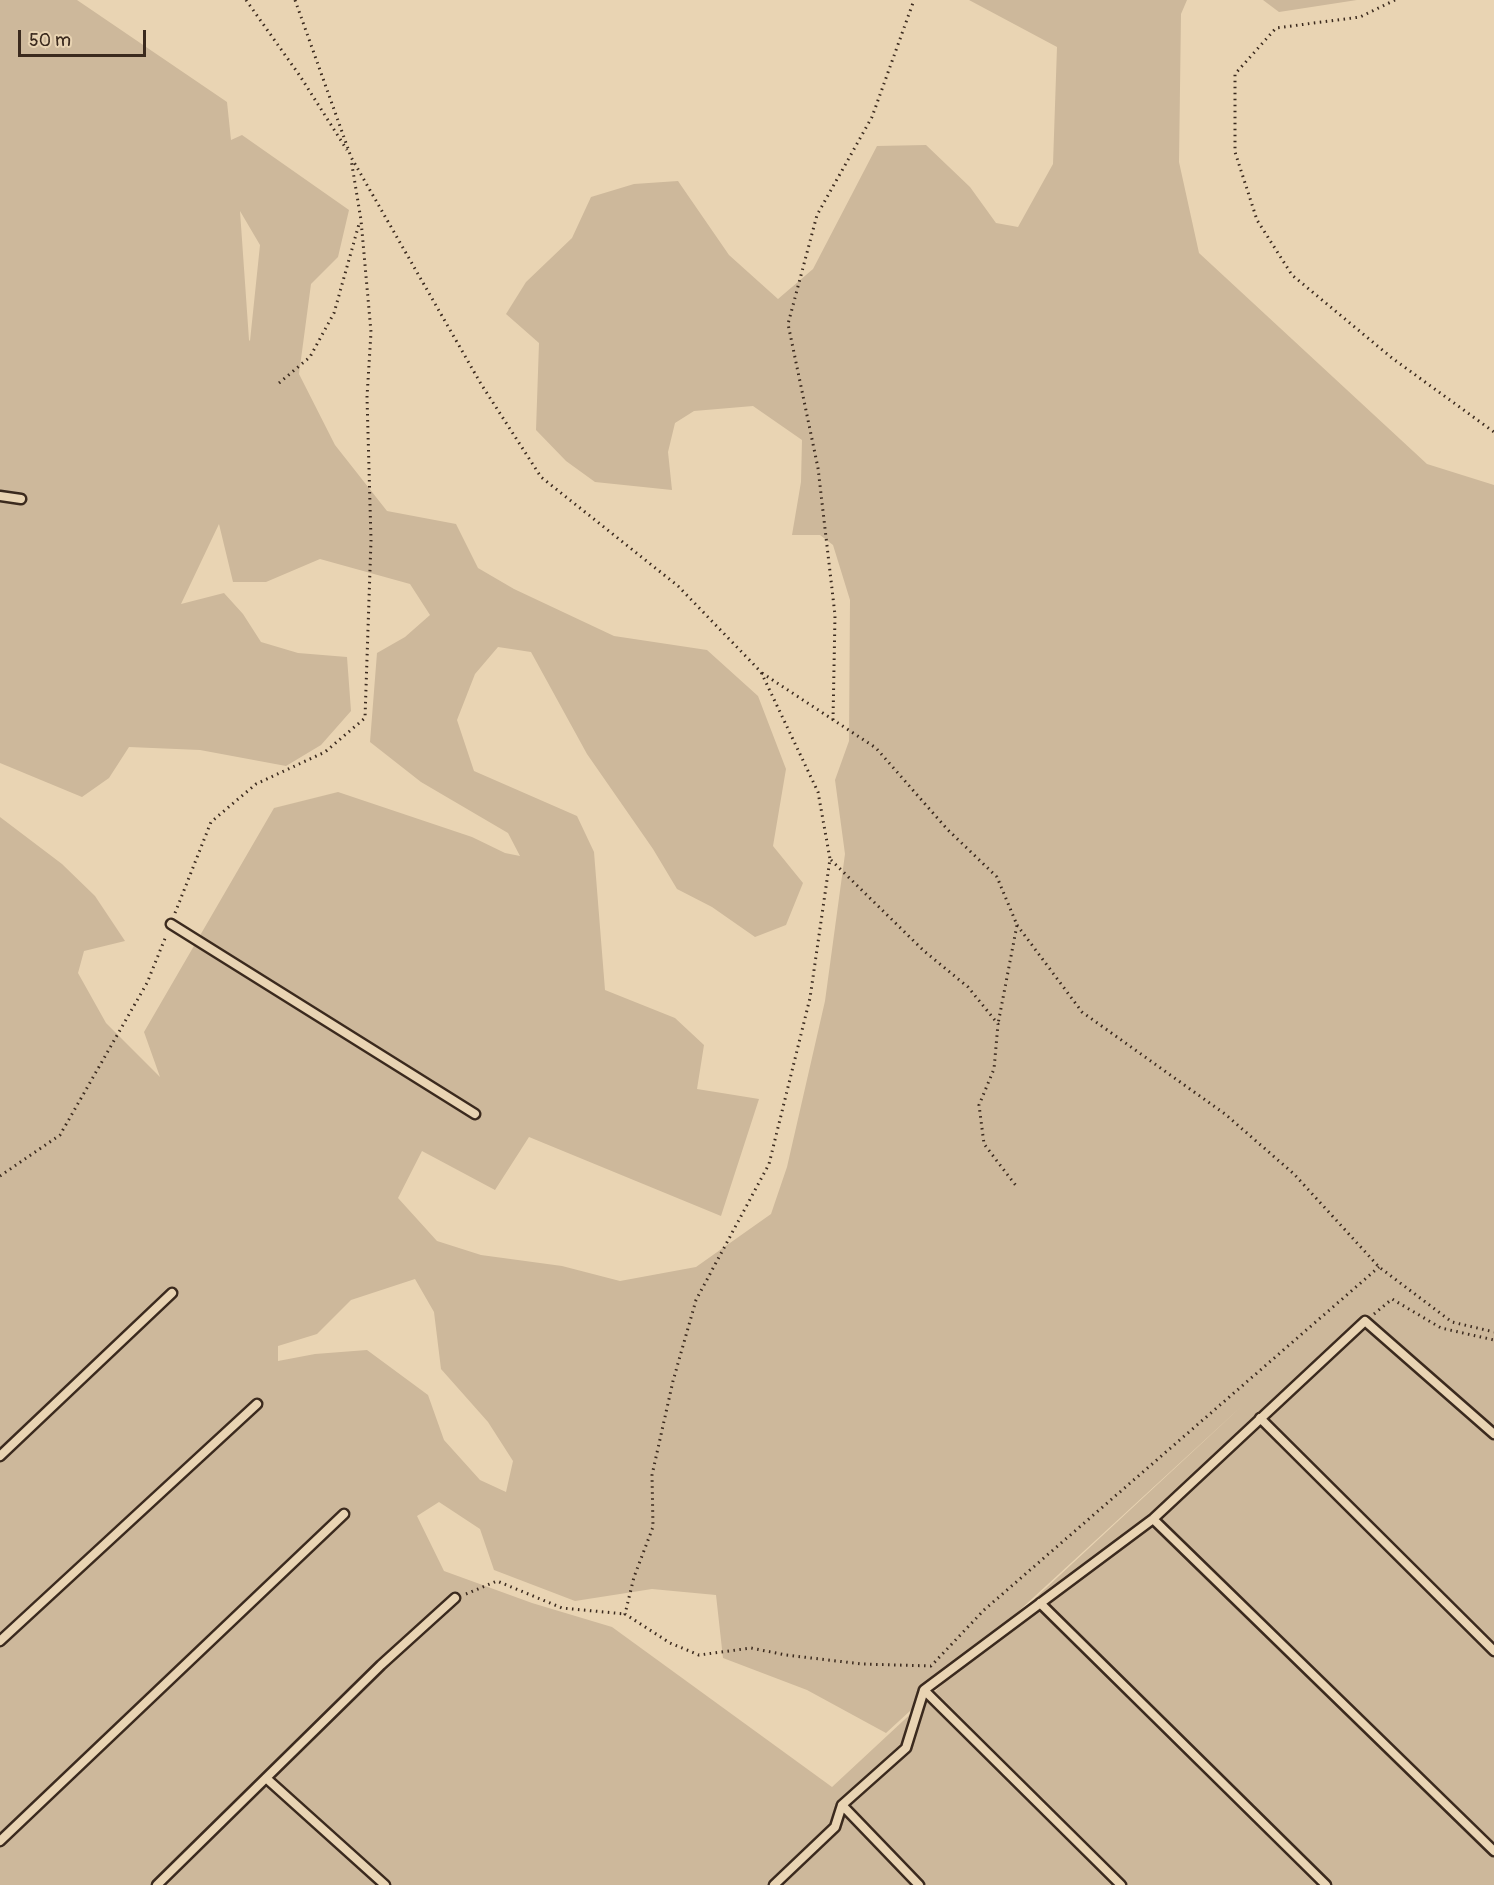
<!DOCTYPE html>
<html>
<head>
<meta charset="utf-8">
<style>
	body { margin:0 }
	#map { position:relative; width:1494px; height:1885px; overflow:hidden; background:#e9d4b3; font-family:Pangolin,sans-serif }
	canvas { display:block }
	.scale { position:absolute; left:18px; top:30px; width:128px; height:27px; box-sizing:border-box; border:3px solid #3b2a1e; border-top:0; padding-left:8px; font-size:18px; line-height:21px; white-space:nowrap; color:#3b2a1e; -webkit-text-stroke:4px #e9d4b3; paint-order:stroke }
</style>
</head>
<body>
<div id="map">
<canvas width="1494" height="1885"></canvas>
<div class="scale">50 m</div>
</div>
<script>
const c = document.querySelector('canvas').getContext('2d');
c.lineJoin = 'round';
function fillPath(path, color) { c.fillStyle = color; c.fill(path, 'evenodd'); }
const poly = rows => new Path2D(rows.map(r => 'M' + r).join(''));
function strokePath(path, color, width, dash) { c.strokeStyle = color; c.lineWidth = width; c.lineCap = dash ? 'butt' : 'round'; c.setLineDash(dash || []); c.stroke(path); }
fillPath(poly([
	[0,0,77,0,227,102,231,140,242,135,349,210,338,257,311,284,299,374,335,445,387,511,456,524,478,568,514,589,614,636,707,650,758,696,786,769,773,846,803,883,786,925,755,937,712,907,677,889,653,849,587,754,531,652,498,647,475,674,457,720,474,771,577,816,594,852,605,990,675,1018,704,1045,697,1089,759,1099,721,1216,529,1137,495,1190,422,1151,398,1198,437,1241,481,1255,562,1266,620,1281,696,1267,771,1214,787,1167,825,1001,845,854,835,780,849,741,850,600,833,545,820,535,792,535,801,482,802,440,753,406,694,411,675,423,668,452,672,490,595,482,566,461,536,430,539,343,506,314,526,282,572,238,591,197,634,184,678,181,729,255,778,299,813,269,877,146,926,145,970,187,996,223,1018,227,1053,164,1057,47,969,0,1187,0,1181,14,1179,162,1199,253,1427,464,1494,485,1494,1885,0,1885,0,817,62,864,95,896,125,941,84,951,78,973,106,1023,160,1077,144,1032,274,808,338,792,472,837,505,853,520,856,508,833,421,782,370,742,377,653,405,637,430,615,410,584,320,559,266,582,233,582,219,524,181,604,224,593,243,614,261,642,298,653,347,657,351,711,321,745,286,766,200,750,129,747,109,778,82,797,0,763],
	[240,211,260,245,250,341,249,340],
	[415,1279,434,1312,441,1369,488,1422,513,1461,506,1492,480,1480,444,1440,428,1395,367,1350,315,1354,278,1361,278,1346,317,1334,351,1300],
	[1244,1404,832,1787,612,1627,532,1603,444,1571,417,1516,439,1502,480,1529,494,1570,575,1601,652,1589,716,1595,723,1658,807,1690,886,1733],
	[1263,0,1357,0,1279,12]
]), '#cdb89b');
const lane = poly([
	[0,496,21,499],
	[171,924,475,1114],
	[1260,1418,1494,1651],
	[0,1456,172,1293],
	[1153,1519,1494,1851],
	[1040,1603,1326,1885],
	[0,1641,257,1404],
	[924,1690,1121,1885],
	[266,1778,385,1885],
	[842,1805,906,1748,924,1690,1153,1519,1365,1321,1494,1434],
	[0,1841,344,1514],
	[157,1885,381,1665,455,1598],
	[774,1885,835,1827,842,1805,919,1885]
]);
strokePath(lane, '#3b2a1e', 13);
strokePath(poly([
	[246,0,300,76,347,150],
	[295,0,351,157,481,384,541,477,678,586,761,672,818,792,830,859,810,998,769,1164,696,1300,673,1381,652,1475,653,1527,634,1577,625,1614,670,1643,699,1655,751,1648,786,1655,862,1664,931,1666,984,1610,1379,1267],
	[1395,0,1360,17,1276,28,1235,74,1235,152,1257,220,1292,275,1392,358,1494,432],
	[279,383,310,357,334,313,359,224],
	[762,673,876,748,947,829,997,877,1017,925,998,1024],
	[833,720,835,615,818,468,788,324,817,215,872,117,914,0],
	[831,860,924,951,968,987,998,1024,994,1069,979,1105,984,1144,1017,1187],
	[175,913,211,822,256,784,325,752,365,718,371,540,367,397,371,332,361,220,351,159],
	[1017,925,1082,1012,1225,1114,1294,1174,1379,1267,1452,1322,1494,1332],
	[0,1176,60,1135,147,983,166,936],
	[1374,1314,1392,1299,1441,1328,1494,1340],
	[466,1594,497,1581,562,1608,625,1614]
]), '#3b2a1e', 3, [1.5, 4.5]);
strokePath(lane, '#e9d4b3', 8);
</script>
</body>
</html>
